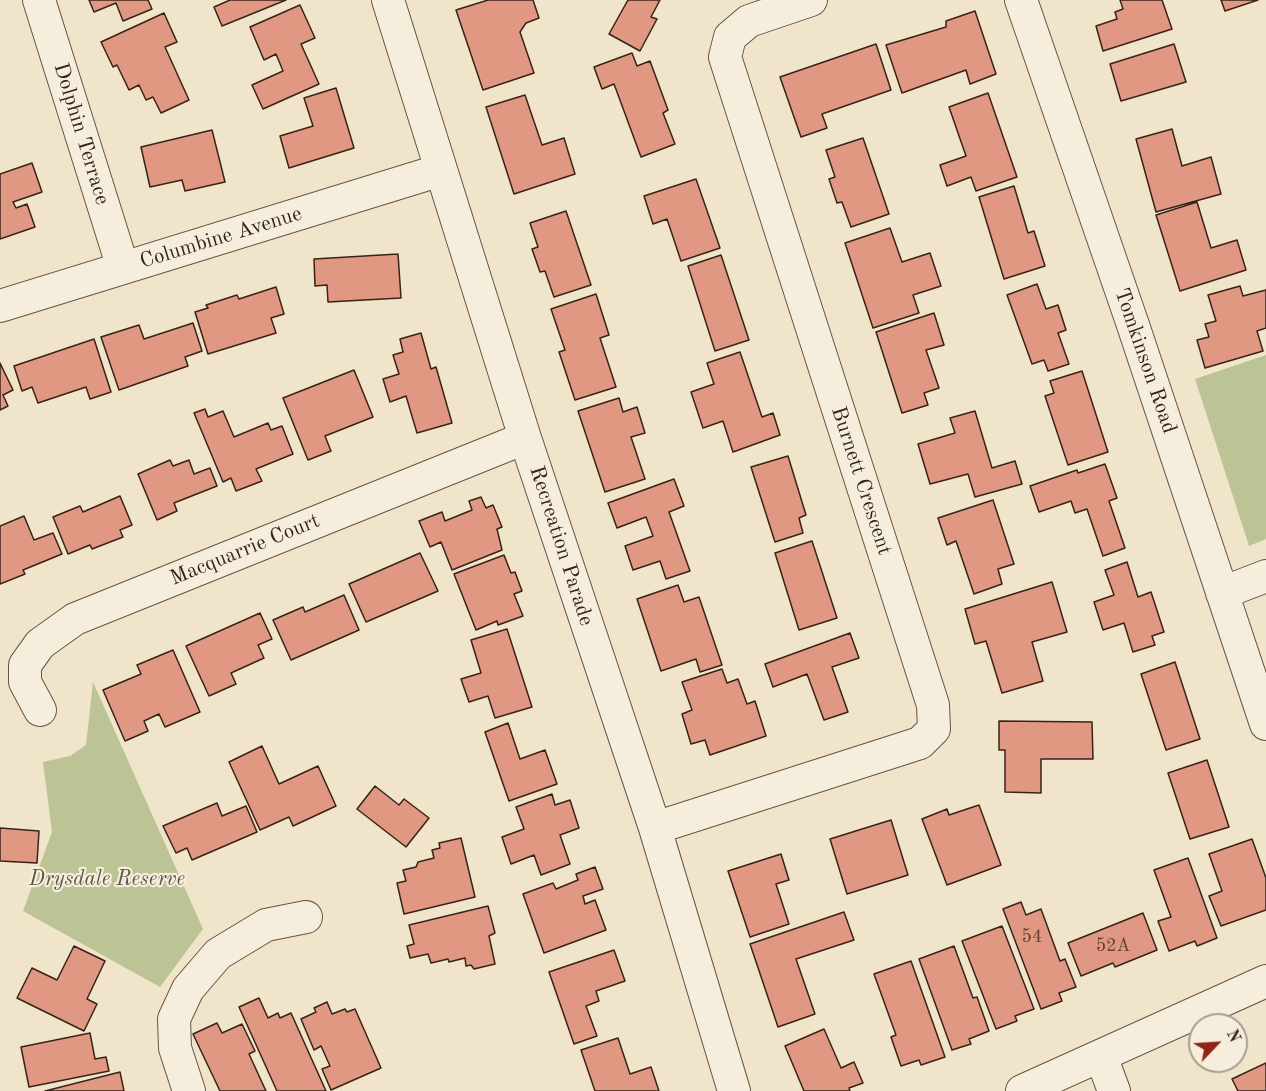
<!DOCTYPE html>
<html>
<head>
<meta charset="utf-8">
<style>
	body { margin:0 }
	#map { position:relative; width:1266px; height:1091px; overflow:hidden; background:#f0e5ca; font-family:"Old Standard TT",serif }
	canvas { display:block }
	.north { position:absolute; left:1188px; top:1013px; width:60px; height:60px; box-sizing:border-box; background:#f5eedd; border:2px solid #aa9c8e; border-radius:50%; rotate:65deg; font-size:16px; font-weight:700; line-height:24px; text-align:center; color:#392218 }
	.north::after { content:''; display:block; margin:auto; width:21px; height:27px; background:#8f2418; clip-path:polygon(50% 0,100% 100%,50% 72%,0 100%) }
</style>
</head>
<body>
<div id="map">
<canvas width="1266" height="1091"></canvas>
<div class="north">N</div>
</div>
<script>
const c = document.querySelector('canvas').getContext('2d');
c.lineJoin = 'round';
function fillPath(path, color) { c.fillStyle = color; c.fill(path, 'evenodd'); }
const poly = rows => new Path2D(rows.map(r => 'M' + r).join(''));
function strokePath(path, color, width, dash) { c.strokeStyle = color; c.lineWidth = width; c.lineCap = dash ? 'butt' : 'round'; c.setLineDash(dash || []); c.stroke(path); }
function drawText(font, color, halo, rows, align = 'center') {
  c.font = font + ' "Old Standard TT",serif'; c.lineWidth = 4.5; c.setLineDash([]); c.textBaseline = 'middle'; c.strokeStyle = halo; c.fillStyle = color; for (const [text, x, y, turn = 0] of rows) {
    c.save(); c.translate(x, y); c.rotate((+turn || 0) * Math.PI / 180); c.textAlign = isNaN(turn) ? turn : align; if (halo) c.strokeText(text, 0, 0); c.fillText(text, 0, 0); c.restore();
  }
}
fillPath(poly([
	[1266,355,1266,539,1249,546,1195,379],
	[93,682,203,929,160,987,23,911,52,832,43,762,70,756,86,745]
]), '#bcc395');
const building = poly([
	[89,0,148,0,152,9,123,21,116,3,94,12,89,0],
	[230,0,286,0,222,26,214,7,230,0],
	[488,0,533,0,539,18,526,23,520,32,534,73,483,90,456,10,488,0],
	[628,0,660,0,651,17,657,19,640,51,609,34,628,0],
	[1120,0,1162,0,1172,29,1103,51,1096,26,1117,19,1115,12,1123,9,1120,0],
	[1221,0,1258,0,1225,11,1221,0],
	[300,5,315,38,301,44,319,84,263,109,252,85,283,71,276,54,264,60,250,27,300,5],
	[975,11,996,74,970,84,966,70,902,93,886,45,946,27,946,21,975,11],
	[164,13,177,42,165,47,189,100,161,113,153,97,146,100,139,85,129,90,117,65,113,67,101,42,164,13],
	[876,44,891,90,822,114,827,128,801,137,780,77,876,44],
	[1174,44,1186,82,1121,101,1110,64,1174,44],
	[632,53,637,66,650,61,668,110,663,113,675,144,641,157,614,84,602,89,594,67,632,53],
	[336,88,354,148,289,168,280,136,313,126,304,98,336,88],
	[988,93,1017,177,976,191,971,177,947,186,940,165,966,156,949,107,988,93],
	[525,95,542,145,564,138,575,174,514,194,486,107,525,95],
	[1172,129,1182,166,1211,157,1221,194,1156,212,1136,139,1172,129],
	[212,130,225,182,185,191,182,180,150,187,141,147,212,130],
	[863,138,889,214,851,227,842,202,837,203,829,179,835,177,826,150,863,138],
	[32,163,42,192,13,202,16,208,27,204,35,227,0,239,0,174,32,163],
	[696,179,720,248,681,261,667,219,653,224,644,196,696,179],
	[1014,186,1028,233,1034,231,1045,266,1004,279,979,197,1014,186],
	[1197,202,1211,248,1237,240,1246,270,1180,291,1156,215,1197,202],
	[566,211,591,285,554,297,545,271,540,272,532,249,538,247,530,223,566,211],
	[890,228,902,262,930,253,941,286,913,295,919,313,873,328,845,243,890,228],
	[398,254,401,298,328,302,327,285,315,286,314,259,398,254],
	[721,255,749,340,715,351,688,266,721,255],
	[1037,284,1046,309,1058,305,1066,330,1058,333,1069,364,1048,371,1044,360,1032,364,1007,295,1037,284],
	[1240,286,1243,296,1266,290,1266,328,1257,331,1263,351,1205,368,1197,340,1209,337,1205,324,1216,321,1208,295,1240,286],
	[276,287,284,314,271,318,276,333,208,354,195,312,208,308,206,305,237,295,239,299,276,287],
	[596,294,609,335,600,338,616,387,575,400,559,352,565,350,551,309,596,294],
	[934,313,944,345,926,350,939,388,924,393,928,405,902,413,876,332,934,313],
	[193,323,202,351,185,357,188,366,119,390,101,337,139,325,144,339,193,323],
	[421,333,431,369,436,367,452,423,417,433,406,396,390,402,383,379,399,374,393,355,403,352,400,339,421,333],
	[94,339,111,392,90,399,86,387,38,403,32,387,22,391,14,366,94,339],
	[740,352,762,417,773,413,780,435,733,452,723,421,703,428,691,392,714,384,707,363,740,352],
	[0,363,13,390,3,395,8,406,0,410,0,363],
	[354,370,373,417,325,436,331,451,308,460,283,398,354,370],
	[1082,371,1108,452,1068,465,1045,396,1054,393,1050,381,1082,371],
	[619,398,623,412,637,407,645,433,631,437,645,479,605,492,578,411,619,398],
	[205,409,208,417,223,411,234,437,268,423,271,430,282,426,293,454,256,469,262,481,236,491,231,478,223,482,194,413,205,409],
	[975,411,992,468,1015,461,1022,484,975,497,968,474,930,484,918,444,955,433,950,418,975,411],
	[788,456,806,515,799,518,803,533,775,542,751,467,788,456],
	[170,460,173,466,189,460,194,474,210,468,217,486,174,503,177,511,157,520,138,474,170,460],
	[1105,464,1117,498,1109,501,1125,548,1103,556,1087,509,1075,513,1071,501,1039,512,1030,486,1077,470,1078,473,1105,464],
	[674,479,684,506,669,512,690,571,666,579,660,561,633,570,625,546,653,536,646,517,617,528,608,503,674,479],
	[120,496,132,525,120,530,123,537,92,549,90,545,68,554,53,517,80,506,83,512,120,496],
	[481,497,486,508,493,505,502,527,497,529,502,550,452,570,441,542,430,547,419,521,442,512,445,521,472,510,469,501,481,497],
	[993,500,1014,564,998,569,1002,584,974,594,956,541,947,545,938,518,993,500],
	[24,516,34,540,53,533,62,554,23,570,25,574,0,584,0,526,24,516],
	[812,541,837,618,799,630,775,553,812,541],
	[420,553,438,591,366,622,349,584,420,553],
	[504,555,511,573,515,572,522,591,514,594,523,616,498,625,497,621,476,630,454,574,504,555],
	[1127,562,1138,597,1151,592,1164,632,1152,636,1155,645,1133,652,1124,623,1103,630,1094,602,1114,595,1105,570,1127,562],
	[1052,582,1067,632,1032,642,1043,681,1002,693,986,641,975,644,965,609,1052,582],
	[678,585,684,602,699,597,722,665,700,672,696,659,661,671,637,599,678,585],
	[344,595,359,630,291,660,273,620,303,607,305,612,344,595],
	[260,613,272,639,258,645,264,658,231,673,236,684,209,696,186,646,260,613],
	[507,629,532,707,495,718,488,696,469,702,461,679,481,673,471,640,507,629],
	[850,633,859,658,832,667,848,712,824,720,807,674,773,687,765,664,850,633],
	[173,650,200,712,165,727,159,714,144,721,148,731,125,741,103,690,141,674,137,665,173,650],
	[1175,662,1200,739,1166,750,1141,674,1175,662],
	[722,669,727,683,738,679,747,704,755,701,766,736,710,755,705,740,691,744,682,714,692,710,682,682,722,669],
	[999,721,1092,722,1093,759,1041,759,1041,793,1005,792,1005,750,999,750,999,721],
	[508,723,520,759,545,750,557,784,509,801,485,732,508,723],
	[262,746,279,784,318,766,336,806,293,826,289,817,260,830,229,762,262,746],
	[1207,760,1229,827,1190,839,1168,773,1207,760],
	[375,786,399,805,404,799,429,818,406,847,357,809,375,786],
	[552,794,555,805,570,800,579,828,560,835,570,864,541,875,534,855,511,864,502,837,524,829,516,807,552,794],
	[217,803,222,816,246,806,257,832,192,860,187,848,176,853,163,826,217,803],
	[979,805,1001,865,947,885,922,819,947,809,949,815,979,805],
	[891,820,908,875,847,894,830,839,891,820],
	[0,828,39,831,37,863,0,861,0,828],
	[461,838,475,897,404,914,397,883,406,881,403,870,416,867,418,862,434,858,432,850,440,848,439,843,461,838],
	[1252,839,1266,878,1266,910,1221,926,1209,896,1222,891,1209,854,1252,839],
	[781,854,789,880,776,884,789,924,750,937,728,871,781,854],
	[1188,858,1217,938,1197,946,1195,941,1169,951,1158,921,1171,917,1154,870,1188,858],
	[595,867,603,889,583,896,585,904,595,900,606,930,544,953,523,894,553,883,556,889,578,880,576,874,595,867],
	[1021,902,1026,915,1041,909,1060,961,1065,959,1076,987,1059,993,1062,1001,1041,1009,1003,909,1021,902],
	[488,906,495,933,489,936,495,964,474,969,471,965,466,966,465,958,449,962,448,959,431,963,428,954,410,958,407,946,414,944,409,925,488,906],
	[844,912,854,940,796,959,815,1014,778,1027,750,944,844,912],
	[1143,913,1157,950,1115,967,1113,963,1081,976,1068,943,1143,913],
	[1002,926,1034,1009,1015,1016,1017,1021,996,1029,962,941,1002,926],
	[74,946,105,961,87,999,97,1004,84,1031,17,998,32,968,57,980,74,946],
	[954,946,973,998,977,997,989,1031,969,1039,971,1044,952,1050,919,959,954,946],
	[614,950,625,981,596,991,599,1001,586,1006,597,1036,574,1044,549,972,614,950],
	[911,961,945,1057,921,1065,919,1060,901,1066,891,1037,896,1035,874,974,911,961],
	[259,998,268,1018,278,1013,280,1018,291,1013,326,1091,277,1091,239,1007,259,998],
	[327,1002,332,1014,345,1009,347,1012,355,1009,381,1068,331,1090,322,1069,330,1066,321,1046,314,1050,301,1019,316,1012,314,1008,327,1002],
	[217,1023,222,1033,242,1024,255,1051,249,1054,266,1091,220,1091,193,1034,217,1023],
	[824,1029,841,1068,854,1062,863,1083,849,1088,850,1091,804,1091,785,1046,824,1029],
	[90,1033,95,1059,106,1057,109,1071,29,1087,21,1047,90,1033],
	[618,1038,630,1074,651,1067,659,1091,595,1091,581,1050,618,1038],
	[1266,1063,1266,1091,1238,1091,1232,1079,1266,1063],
	[120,1072,124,1091,45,1091,120,1072]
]);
fillPath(building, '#e09883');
strokePath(building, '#392218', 1.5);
const minor = poly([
	[39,0,123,268],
	[388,0,525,438,655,828,734,1091],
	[1021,0,1133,325,1266,724],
	[0,306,441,170],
	[1222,593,1266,576],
	[40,710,25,682,25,665,40,644,75,619,525,438],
	[655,828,920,743,934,729,933,705,725,57,730,37,749,21,811,0],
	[1101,1056,1114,1091],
	[189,1091,175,1048,174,1019,188,989,218,954,266,925,306,917],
	[1022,1091,1266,981]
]);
strokePath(minor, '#675344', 34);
strokePath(minor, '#f5eedd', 32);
drawText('18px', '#634033', null, [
	["54",1032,937],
	["52A",1113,946]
]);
drawText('21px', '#392218', '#f5eedd', [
	["Dolphin Terrace",81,134,73],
	["Columbine Avenue",221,238,-17],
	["Tomkinson Road",1145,361,71],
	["Burnett Crescent",861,481,72],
	["Recreation Parade",561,546,72],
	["Macquarrie Court",245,550,-22]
]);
drawText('italic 21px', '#60523e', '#f5eedd', [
	["Drysdale Reserve",107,879]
]);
</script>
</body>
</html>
